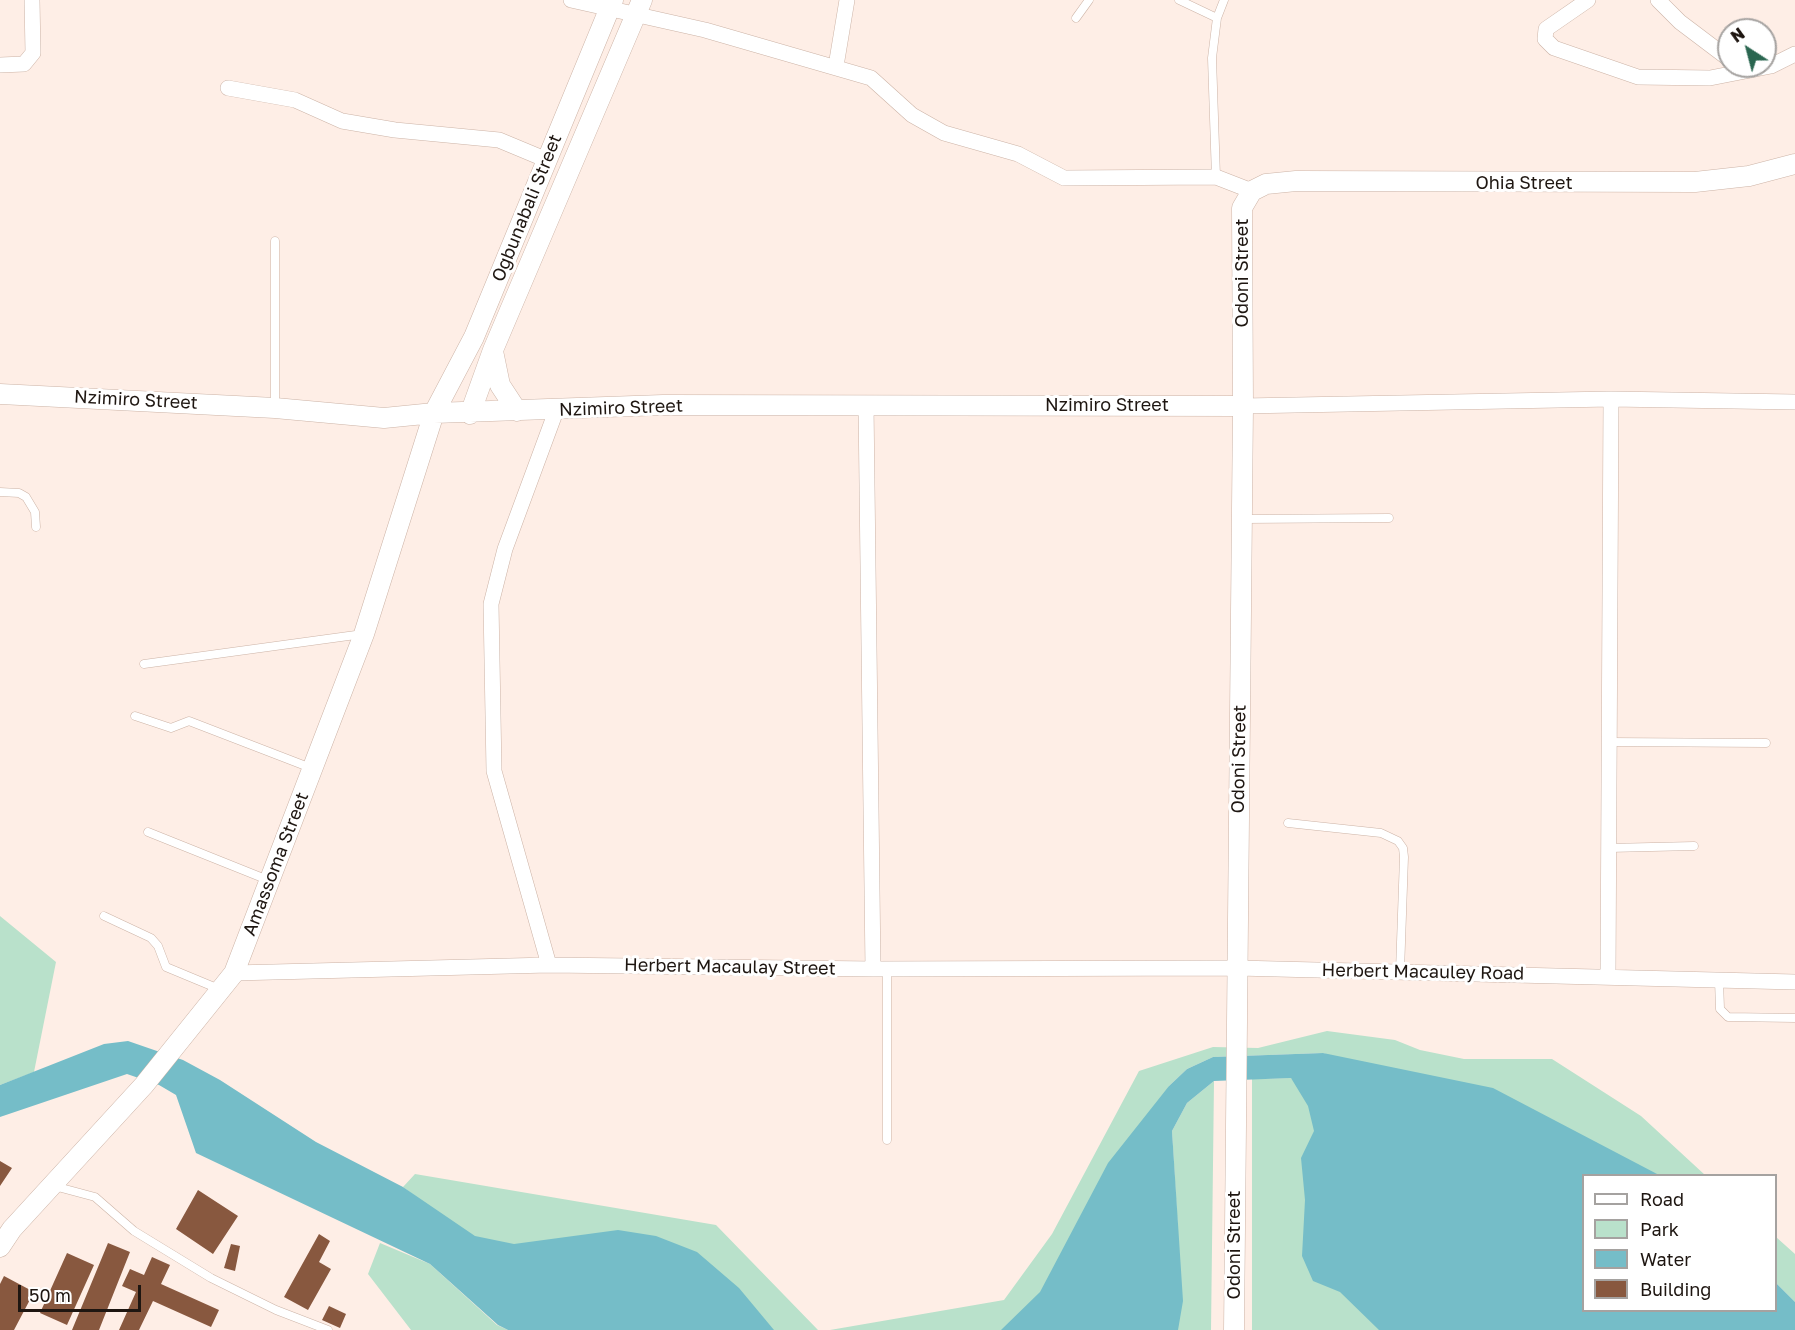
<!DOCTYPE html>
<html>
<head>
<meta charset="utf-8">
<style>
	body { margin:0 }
	#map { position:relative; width:1795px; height:1330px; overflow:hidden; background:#feeee6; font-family:"Golos Text",sans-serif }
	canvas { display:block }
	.legend { position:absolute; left:1582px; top:1174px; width:195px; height:138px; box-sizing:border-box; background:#fff; border:2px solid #a5a2a0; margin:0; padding:8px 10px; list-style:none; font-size:18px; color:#1e1611 }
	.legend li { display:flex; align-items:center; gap:12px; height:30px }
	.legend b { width:30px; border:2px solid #a5a2a0 }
	.north { position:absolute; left:1717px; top:18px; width:60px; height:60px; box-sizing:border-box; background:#fff; border:2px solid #a5a2a0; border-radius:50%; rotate:324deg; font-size:16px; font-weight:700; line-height:24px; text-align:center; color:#1e1611 }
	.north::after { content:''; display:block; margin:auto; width:21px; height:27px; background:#2a6650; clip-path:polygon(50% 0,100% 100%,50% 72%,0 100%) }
	.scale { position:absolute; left:18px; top:1285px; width:123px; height:27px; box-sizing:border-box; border:3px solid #1e1611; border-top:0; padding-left:8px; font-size:18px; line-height:21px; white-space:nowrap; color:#1e1611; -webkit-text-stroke:4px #fff; paint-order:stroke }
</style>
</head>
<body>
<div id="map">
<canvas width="1795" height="1330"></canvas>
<ul class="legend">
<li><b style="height:8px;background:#fff"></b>Road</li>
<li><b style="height:16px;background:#b9e1cb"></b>Park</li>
<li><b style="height:16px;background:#75bdc8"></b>Water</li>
<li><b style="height:16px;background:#88583f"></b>Building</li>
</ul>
<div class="north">N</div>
<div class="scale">50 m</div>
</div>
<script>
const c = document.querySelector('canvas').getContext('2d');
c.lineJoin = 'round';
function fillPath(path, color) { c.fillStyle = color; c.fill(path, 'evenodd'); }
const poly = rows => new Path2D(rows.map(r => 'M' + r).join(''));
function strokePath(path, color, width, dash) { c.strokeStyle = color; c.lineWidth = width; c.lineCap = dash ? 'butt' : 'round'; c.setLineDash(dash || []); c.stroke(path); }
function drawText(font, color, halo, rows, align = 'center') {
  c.font = font + ' "Golos Text",sans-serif'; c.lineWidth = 6; c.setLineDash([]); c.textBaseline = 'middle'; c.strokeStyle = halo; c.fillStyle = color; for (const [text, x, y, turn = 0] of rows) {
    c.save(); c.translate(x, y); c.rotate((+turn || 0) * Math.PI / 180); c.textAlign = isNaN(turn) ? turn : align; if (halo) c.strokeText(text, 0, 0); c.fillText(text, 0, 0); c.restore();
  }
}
fillPath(poly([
	[0,916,56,962,34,1072,0,1085],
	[1327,1031,1395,1040,1420,1050,1464,1059,1552,1059,1641,1116,1705,1175,1659,1175,1323,1053,1213,1057,1187,1069,1169,1086,1103,1330,830,1330,1004,1300,1052,1234,1139,1071,1213,1047,1258,1048],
	[1291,1078,1584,1310,1762,1330,1252,1330,1252,1079],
	[1214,1081,1211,1330,1146,1330,1178,1232,1172,1131,1187,1103],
	[415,1174,716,1225,818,1330,613,1330,534,1285,403,1187],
	[1776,1237,1795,1254,1795,1302,1776,1283],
	[380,1243,430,1264,497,1325,508,1330,411,1330,368,1274]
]), '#b9e1cb');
fillPath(poly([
	[128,1041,183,1060,220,1080,316,1142,403,1187,475,1236,514,1244,618,1230,656,1236,697,1252,739,1288,774,1330,508,1330,498,1325,430,1264,196,1153,176,1095,159,1085,127,1074,0,1117,0,1085,104,1044],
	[1323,1053,1493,1088,1659,1175,1584,1176,1584,1310,1776,1310,1776,1283,1795,1302,1795,1330,1379,1330,1340,1292,1313,1281,1302,1256,1305,1200,1301,1158,1314,1131,1308,1106,1291,1078,1214,1081,1187,1103,1172,1131,1183,1301,1178,1330,1001,1330,1040,1292,1108,1163,1169,1086,1187,1069,1213,1057]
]), '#75bdc8');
fillPath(poly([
	[0,1161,12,1168,0,1186],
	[198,1190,238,1216,213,1254,176,1229],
	[319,1234,330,1241,319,1262,331,1269,308,1310,284,1297],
	[108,1243,130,1252,99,1330,72,1330],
	[231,1244,240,1246,235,1271,224,1268],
	[67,1253,94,1265,67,1325,40,1313],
	[152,1257,170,1265,161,1284,219,1310,211,1327,153,1301,139,1330,119,1330,136,1292,122,1286,130,1269,144,1275],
	[4,1276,34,1292,14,1330,0,1330,0,1284],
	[329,1306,346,1314,340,1328,322,1320]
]), '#88583f');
const service = poly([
	[1179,0,1217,18],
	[1076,18,1089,0],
	[1216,177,1212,58,1217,18,1224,0],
	[275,406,275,241],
	[0,492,19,493,26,497,35,512,36,527],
	[1243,519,1389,518],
	[144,664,363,634],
	[135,716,171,728,189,721,311,768],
	[1609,742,1766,743],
	[1288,823,1381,833,1398,841,1403,848,1404,857,1400,971],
	[148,832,268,880],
	[1609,848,1694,846],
	[104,916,151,938,158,946,166,967,219,989],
	[1719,980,1720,1009,1728,1017,1795,1018],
	[887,1140,887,969],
	[54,1186,95,1197,134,1231,211,1278,276,1310,328,1330]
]);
const minor = poly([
	[571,0,705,30,871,78,912,115,944,133,1018,154,1064,178,1216,177,1252,191],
	[1588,0,1546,29,1545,39,1554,48,1638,77,1710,78,1771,66,1795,54],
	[1658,0,1680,22,1729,59],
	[0,65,24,64,33,53,32,0],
	[836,66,847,0],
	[228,88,295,100,342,121,395,130,499,140,547,160],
	[866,404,873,969],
	[1243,406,1611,399,1795,402],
	[549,965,494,771,491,604,505,549,556,411],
	[234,973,549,965,873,969,1237,968,1795,982],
	[1608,977,1611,399]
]);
const tertiary = poly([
	[493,351,500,385,517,411],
	[0,394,275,408,384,418,434,413,663,405,1243,406],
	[470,414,493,350,642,0],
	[0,1247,12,1229,144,1085,234,973,364,634,434,413,474,337,613,0],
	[1234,1330,1243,406,1242,208,1252,191,1266,184,1296,181,1695,182,1749,176,1795,164]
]);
strokePath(service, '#ccb3a6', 9);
strokePath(minor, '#ccb3a6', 16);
strokePath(tertiary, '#ccb3a6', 21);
strokePath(service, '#fff', 8);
strokePath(minor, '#fff', 15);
strokePath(tertiary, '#fff', 20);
drawText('18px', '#1e1611', '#fff', [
	["Ohia Street",1524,183],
	["Ogbunabali Street",527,208,-68],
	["Odoni Street",1242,273,-90],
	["Nzimiro Street",136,400,3],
	["Nzimiro Street",1107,405],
	["Nzimiro Street",621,408,-2],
	["Odoni Street",1239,759,-89],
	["Amassoma Street",276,864,-69],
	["Herbert Macaulay Street",730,967,1],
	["Herbert Macauley Road",1423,972,1],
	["Odoni Street",1234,1245,-90]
]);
</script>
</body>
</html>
